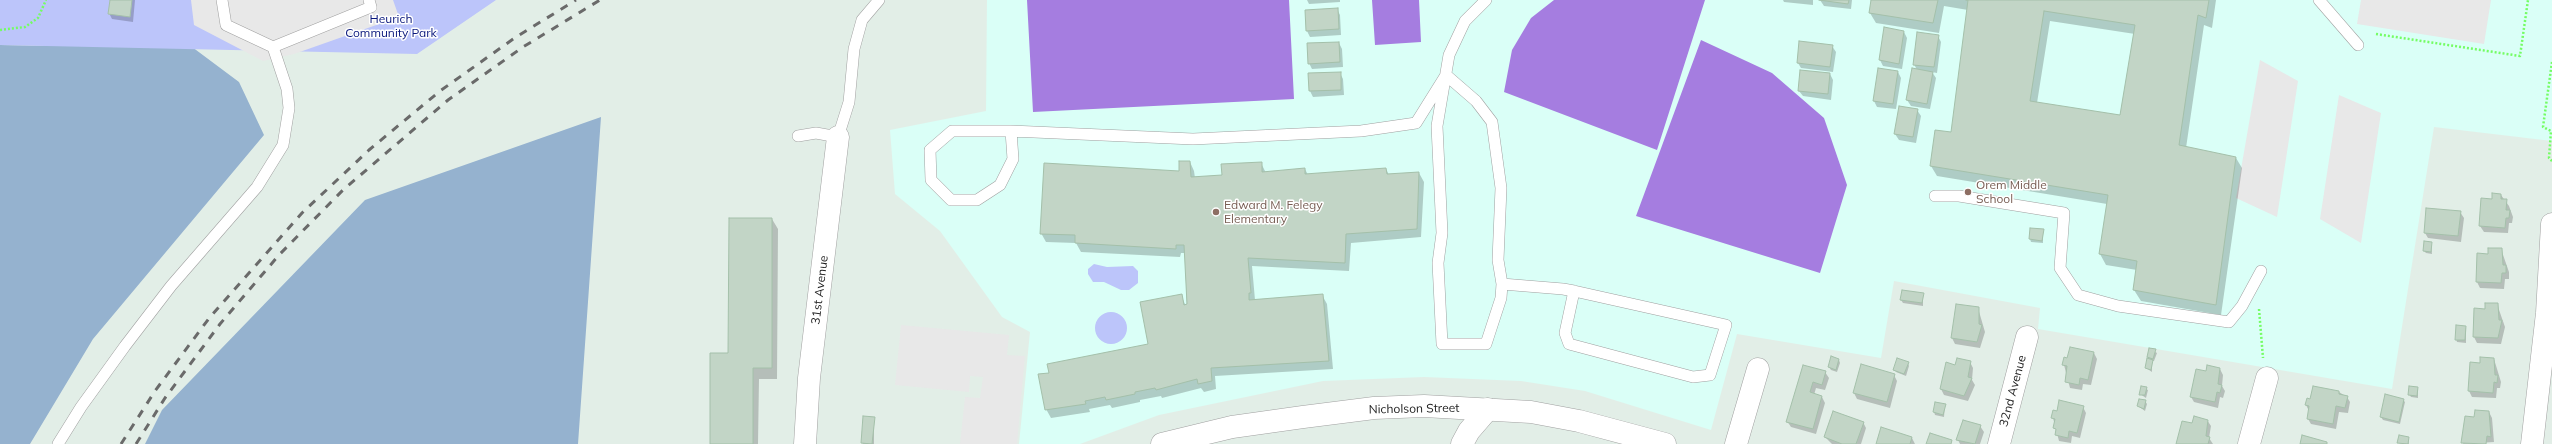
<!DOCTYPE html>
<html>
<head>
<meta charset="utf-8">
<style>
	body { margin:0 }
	canvas { display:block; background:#e2eee7 }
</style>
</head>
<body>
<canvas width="2552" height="444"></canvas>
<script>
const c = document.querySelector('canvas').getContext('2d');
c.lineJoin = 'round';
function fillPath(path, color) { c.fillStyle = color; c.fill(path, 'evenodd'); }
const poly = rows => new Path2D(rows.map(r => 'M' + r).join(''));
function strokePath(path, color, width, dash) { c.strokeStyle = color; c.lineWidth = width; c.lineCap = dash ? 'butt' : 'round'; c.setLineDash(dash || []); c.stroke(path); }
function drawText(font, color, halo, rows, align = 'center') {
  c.font = font + ' Mulish,sans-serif'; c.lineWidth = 3; c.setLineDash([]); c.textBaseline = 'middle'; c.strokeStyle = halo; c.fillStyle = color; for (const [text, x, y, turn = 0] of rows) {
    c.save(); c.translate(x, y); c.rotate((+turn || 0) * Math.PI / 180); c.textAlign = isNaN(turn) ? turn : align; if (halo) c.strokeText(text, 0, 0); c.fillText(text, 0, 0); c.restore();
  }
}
fillPath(poly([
	[987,0,2552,0,2552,141,2434,127,2392,389,2038,329,2040,308,1894,281,1881,358,1737,334,1711,430,1585,391,1521,381,1424,377,1323,381,1159,415,1080,444,1019,444,1030,332,1002,317,940,231,895,194,890,130,986,111]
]), '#dafff7');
fillPath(poly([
	[180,38,239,82,264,135,93,339,30,444,0,444,0,45,55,46],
	[601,117,578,444,145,444,162,410,365,200]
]), '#95b2cf');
fillPath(poly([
	[0,0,496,0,417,54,0,45],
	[1094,264,1107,267,1133,266,1138,271,1138,283,1129,290,1121,290,1104,282,1093,282,1088,274,1088,269],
	'1095 328a16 16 0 1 1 32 0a16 16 0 1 1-32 0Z'
]), '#bcc5fa');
fillPath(poly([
	[1027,0,1289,0,1294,99,1033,112],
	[1372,0,1419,0,1421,42,1375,45],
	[1554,0,1705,0,1657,150,1504,92,1512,50,1531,18],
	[1701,40,1772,73,1824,118,1847,185,1820,273,1636,216]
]), '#a57de0');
fillPath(poly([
	[191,0,393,0,399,17,294,54,263,61,194,25],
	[2361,0,2491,0,2484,44,2357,24],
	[2260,60,2298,81,2277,217,2236,198],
	[2339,95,2381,113,2361,243,2320,219],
	[901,325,1009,335,1007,355,1025,356,1017,444,960,444,965,397,980,398,983,377,970,376,969,392,895,385]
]), '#e8e8e8');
fillPath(poly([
	[111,0,135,0,133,22,112,19,109,13],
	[1307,0,1340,0,1340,2,1309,4],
	[1783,0,1813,0,1813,5,1784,2],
	[1820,0,1852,0,1851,9,1824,6],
	[1872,0,2216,0,2212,28,2204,25,2186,148,2236,158,2242,168,2221,315,2141,301,2134,290,2137,270,2106,265,2100,254,2107,204,1937,176,1931,166,1952,133,1968,10,1944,6,1939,33,1876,23,1870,13],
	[2050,21,2135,34,2121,116,2037,103],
	[1337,9,1340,15,1341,35,1310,37,1307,31,1306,11],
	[1904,32,1907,38,1902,69,1883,66,1880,60],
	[1938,36,1941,42,1937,73,1932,72,1936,78,1930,109,1911,106,1907,100,1917,70,1914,64],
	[1339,43,1342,49,1343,67,1312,69,1309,63],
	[1832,46,1836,52,1833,72,1801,68,1798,63],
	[1898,72,1901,78,1896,109,1877,107,1874,101],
	[1340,73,1343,79,1344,95,1313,97,1310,91],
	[1830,74,1833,80,1831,100,1803,96,1799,91],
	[1917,110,1921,116,1916,143,1899,140,1895,134],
	[1190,162,1194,171,1195,178,1223,176,1261,163,1266,173,1305,169,1308,175,1386,169,1389,175,1419,173,1424,182,1421,237,1351,243,1349,271,1252,266,1255,300,1322,295,1327,304,1333,369,1215,376,1216,389,1204,392,1201,388,1162,398,1161,396,1140,400,1140,402,1112,408,1110,405,1089,409,1090,412,1051,418,1046,409,1149,345,1181,295,1187,309,1185,253,1181,253,1180,257,1081,252,1076,243,1046,242,1041,233,1180,172],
	[2501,195,2509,206,2513,217,2512,223,2509,223,2508,233,2484,232,2480,226,2493,200],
	[2460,212,2464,218,2461,242,2428,238,2425,233],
	[772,219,778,229,777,379,759,379,758,444,711,444,729,354],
	[2043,230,2043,243,2031,242,2030,239],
	[2431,243,2432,254,2426,253,2424,251],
	[2501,249,2509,272,2509,279,2505,279,2504,289,2480,288,2477,282,2489,255],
	[1923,294,1923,306,1903,303,1901,300],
	[2497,304,2505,327,2501,344,2477,343,2474,337,2486,310],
	[1978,308,1985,332,1980,348,1955,344,1952,338],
	[2466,327,2466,343,2457,342,2456,339],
	[2150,349,2157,353,2154,361,2152,361,2152,372,2146,368,2149,360],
	[2094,353,2097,359,2091,385,2083,384,2082,390,2070,388,2064,365],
	[2494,359,2501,382,2500,388,2497,388,2496,398,2472,397,2469,391,2480,364],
	[1839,360,1840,363,1837,372,1831,370,1829,367],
	[1970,362,1973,368,1972,380,1975,385,1968,401,1944,395,1941,389,1947,364,1956,366],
	[1908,363,1909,366,1906,376,1896,372,1894,369],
	[1804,366,1825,372,1829,378,1825,390,1816,388,1814,395,1822,397,1825,403,1816,434,1791,427,1787,421],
	[2220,369,2223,375,2222,386,2225,391,2223,398,2220,397,2218,408,2194,402,2191,397,2206,372],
	[1894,375,1897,381,1890,408,1857,399,1854,393],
	[2142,387,2148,390,2146,398,2140,394],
	[2418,388,2418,398,2411,397,2409,394],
	[2339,392,2347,397,2350,402,2348,413,2339,412,2336,429,2311,424,2308,419,2309,411,2306,405],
	[2403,400,2405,402,2400,424,2383,420,2381,417],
	[2145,401,2147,404,2145,411,2138,406],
	[1945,405,1944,417,1935,415,1934,412],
	[2083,407,2086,413,2080,438,2072,436,2071,443,2059,441,2053,418,2058,412],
	[2489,412,2492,418,2494,442,2463,444,2475,418],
	[874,418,874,444,863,444,862,442],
	[2207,420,2211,426,2209,438,2213,444,2177,444,2193,424],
	[1863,422,1866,428,1861,444,1832,444,1825,437],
	[1980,426,1984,432,1980,444,1960,444,1958,440],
	[1912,438,1915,444,1877,444],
	[2408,438,2409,444,2398,443]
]), '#0003');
const building = poly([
	[110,0,132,0,130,17,108,14,110,0],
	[1819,0,1849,0,1848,4,1819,0],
	[1871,0,1938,0,1933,23,1869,13,1871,0],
	[1966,0,2209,0,2206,18,2198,15,2179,145,2236,157,2216,305,2133,290,2137,261,2099,254,2108,195,1930,166,1935,130,1951,132,1968,0,1966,0],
	[2044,11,2135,25,2120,115,2030,101,2044,11],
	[1338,8,1339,29,1306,31,1305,10,1338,8],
	[1884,27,1904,31,1899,64,1879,60,1884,27],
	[1917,32,1939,35,1934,67,1913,65,1917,32],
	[1799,41,1833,45,1830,67,1797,63,1799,41],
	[1339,42,1340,62,1308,64,1307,43,1339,42],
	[1878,68,1898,71,1893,104,1873,101,1878,68],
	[1912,68,1933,72,1927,104,1906,100,1912,68],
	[1800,70,1830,73,1828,94,1798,91,1800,70],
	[1341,72,1341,90,1309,91,1308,73,1341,72],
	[1899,106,1918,109,1913,137,1894,134,1899,106],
	[1179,161,1190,161,1191,177,1222,175,1221,164,1262,162,1262,172,1305,168,1305,174,1386,168,1387,174,1419,172,1417,229,1346,234,1345,263,1248,258,1251,293,1249,293,1249,300,1323,294,1329,361,1211,368,1212,381,1198,384,1197,379,1156,390,1155,388,1135,392,1135,394,1106,400,1105,397,1085,401,1086,404,1045,410,1038,374,1049,373,1047,364,1148,344,1140,302,1182,294,1184,305,1187,304,1184,245,1176,245,1176,249,1075,243,1075,235,1040,234,1044,163,1179,171,1179,161],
	[2492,193,2501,194,2501,199,2507,199,2506,210,2510,210,2509,218,2506,218,2505,228,2479,226,2481,198,2492,199,2492,193],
	[2426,208,2461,211,2458,236,2424,233,2426,208],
	[729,218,772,218,772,368,753,368,753,444,710,444,710,353,728,353,729,218],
	[2030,228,2044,229,2042,241,2029,239,2030,228],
	[2424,241,2432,242,2431,252,2423,251,2424,241],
	[2488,248,2502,248,2503,265,2506,265,2506,273,2502,273,2501,283,2476,282,2477,253,2488,254,2488,248],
	[1902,290,1924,293,1922,303,1900,300,1902,290],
	[2485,303,2498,303,2499,320,2502,320,2498,338,2473,337,2474,308,2485,309,2485,303],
	[1956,304,1979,307,1979,324,1982,325,1977,342,1951,338,1956,304],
	[2456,325,2466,326,2465,340,2455,340,2456,325],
	[2070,347,2094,352,2088,380,2080,378,2079,385,2065,382,2067,366,2062,365,2064,357,2067,358,2070,347],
	[2149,348,2156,349,2153,359,2147,357,2149,348],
	[1831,356,1839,359,1836,370,1828,367,1831,356],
	[2480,357,2494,358,2495,375,2498,375,2497,383,2494,382,2493,393,2468,391,2470,362,2480,363,2480,357],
	[1897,358,1909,362,1904,374,1893,370,1897,358],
	[1957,358,1971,361,1968,377,1972,378,1964,396,1940,389,1946,362,1955,365,1957,358],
	[2147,358,2153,360,2151,370,2145,368,2147,358],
	[1861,364,1895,374,1887,402,1853,393,1861,364],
	[1803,365,1826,371,1822,385,1813,382,1810,392,1822,396,1813,429,1786,422,1803,365],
	[2207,365,2220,368,2218,384,2222,385,2220,393,2217,392,2215,402,2190,397,2196,369,2206,371,2207,365],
	[2141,386,2147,387,2145,395,2139,395,2141,386],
	[2313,386,2339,391,2339,394,2348,396,2345,408,2336,406,2333,424,2307,419,2309,406,2305,405,2307,398,2310,399,2313,386],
	[2409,386,2418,387,2417,396,2408,395,2409,386],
	[2385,394,2404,399,2399,422,2380,417,2385,394],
	[2139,399,2146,400,2144,409,2137,406,2139,399],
	[2059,400,2084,406,2077,433,2069,431,2068,438,2055,435,2056,429,2053,428,2055,419,2051,418,2053,410,2057,411,2059,400],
	[1935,402,1946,404,1943,415,1933,412,1935,402],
	[2475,410,2489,411,2491,437,2487,436,2486,444,2461,443,2465,416,2474,417,2475,410],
	[1833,411,1864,422,1856,444,1842,444,1824,437,1833,411],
	[863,416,875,417,872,444,861,443,863,416],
	[2194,416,2208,420,2206,436,2210,437,2208,444,2176,444,2182,421,2192,423,2194,416],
	[1963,420,1981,425,1975,444,1956,440,1963,420],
	[1881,427,1912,437,1910,444,1876,444,1881,427],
	[1930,433,1952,440,1951,444,1926,444,1930,433],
	[2302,435,2327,442,2327,444,2300,444,2302,435],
	[2399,435,2409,437,2408,444,2397,443,2399,435]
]);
fillPath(building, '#c2d5c6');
strokePath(building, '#a4c0aa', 1);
const service = poly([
	[222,0,226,25,273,47,371,7,369,0],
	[1486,0,1465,21,1449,55,1437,126,1442,233,1438,263,1442,344,1486,344,1501,298,1502,284,1563,289,1574,291,1726,325,1710,375,1693,377,1569,344,1565,333,1574,291],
	[2319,0,2358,45],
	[1011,131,1013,159,1000,185,977,200,951,200,931,180,930,150,952,131,1011,131,1193,139,1361,131,1416,123,1446,75,1476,101,1492,122,1501,188,1498,260,1502,284],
	[798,136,816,133,838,137,849,102,854,49,862,20,879,0],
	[1935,196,1959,196,2064,213,2060,268,2078,295,2118,306,2229,322,2242,306,2261,271],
	[58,444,81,407,125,346,171,286,257,187,283,145,289,108,287,89,273,47]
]);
const minor = poly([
	[805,444,809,378,838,137],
	[1462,444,1469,431,1488,409],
	[1736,444,1758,369],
	[1999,444,2027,337],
	[2249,444,2267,378],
	[2532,444,2547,313,2552,224]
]);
const tertiary = poly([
	[1162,444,1232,427,1303,417,1374,408,1424,406,1531,412,1579,421,1665,444]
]);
strokePath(service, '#a0a0a0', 12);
strokePath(minor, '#a0a0a0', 23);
strokePath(tertiary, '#a0a0a0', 23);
strokePath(poly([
	[0,30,25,27,38,18,46,0],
	[2376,34,2520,56,2528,0],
	[2552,62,2543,127,2551,131,2549,158,2552,161],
	[2259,309,2263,358]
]), '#74fd64', 2.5, [2, 2]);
strokePath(service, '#fff', 11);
strokePath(minor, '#fff', 22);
strokePath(tertiary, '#fff', 22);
strokePath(poly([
	[121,444,155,391,210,317,302,213,369,150,440,91,516,37,576,0],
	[136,444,165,398,220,324,279,255,343,190,448,100,523,47,600,0]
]), '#6a6a6a', 3, [8, 8]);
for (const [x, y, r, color] of [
	[1968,192,4,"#8d6e63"],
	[1216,212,4,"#8d6e63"]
]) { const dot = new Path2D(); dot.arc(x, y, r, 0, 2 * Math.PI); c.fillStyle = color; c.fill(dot); strokePath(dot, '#fff', 1.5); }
drawText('12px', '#09177c', '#fff', [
	["Heurich",391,19],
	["Community Park",391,33]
]);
drawText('12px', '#785e54', '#fff', [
	["Orem Middle",1976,185],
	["School",1976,199],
	["Edward M. Felegy",1224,205],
	["Elementary",1224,219]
], 'left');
drawText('12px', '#1c1c1c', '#fff', [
	["31st Avenue",820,290,-83],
	["32nd Avenue",2013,391,-75],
	["Nicholson Street",1414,409,-1]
]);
</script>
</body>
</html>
